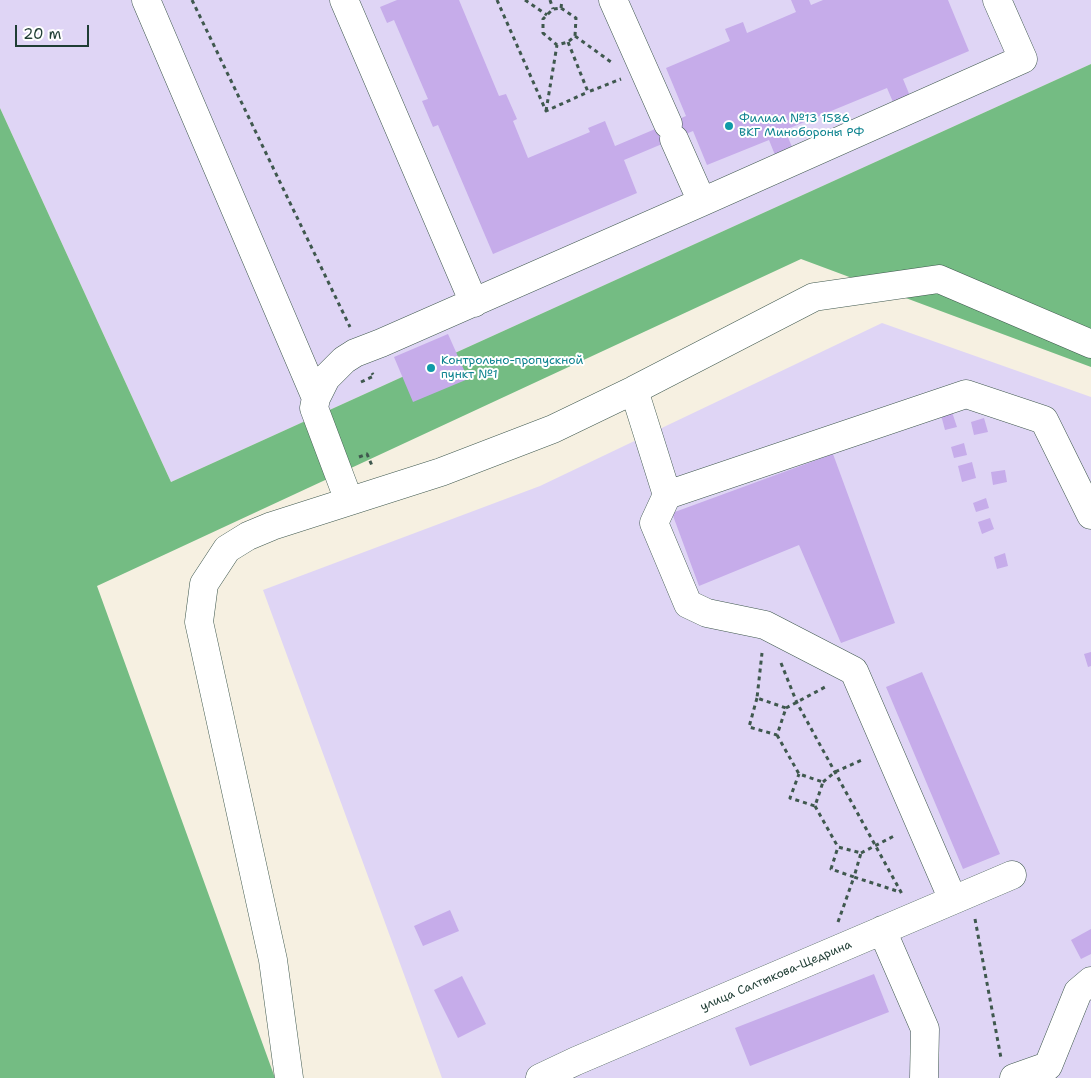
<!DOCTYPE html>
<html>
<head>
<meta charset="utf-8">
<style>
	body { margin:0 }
	#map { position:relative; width:1091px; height:1078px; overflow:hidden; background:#f6f0e1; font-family:"Shantell Sans",sans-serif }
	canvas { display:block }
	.scale { position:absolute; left:15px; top:25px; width:74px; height:22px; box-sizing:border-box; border:2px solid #1f3d34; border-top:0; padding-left:6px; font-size:15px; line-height:18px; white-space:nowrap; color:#1f3d34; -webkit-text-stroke:4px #fff; paint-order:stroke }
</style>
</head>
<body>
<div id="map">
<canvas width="1091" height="1078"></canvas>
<div class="scale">20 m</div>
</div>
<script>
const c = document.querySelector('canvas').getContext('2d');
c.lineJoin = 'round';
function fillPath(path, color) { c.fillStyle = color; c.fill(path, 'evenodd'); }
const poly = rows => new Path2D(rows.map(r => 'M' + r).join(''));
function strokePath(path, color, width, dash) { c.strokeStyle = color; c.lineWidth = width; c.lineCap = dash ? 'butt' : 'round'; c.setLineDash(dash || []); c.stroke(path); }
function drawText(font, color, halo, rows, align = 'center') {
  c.font = font + ' "Shantell Sans",sans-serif'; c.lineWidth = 4; c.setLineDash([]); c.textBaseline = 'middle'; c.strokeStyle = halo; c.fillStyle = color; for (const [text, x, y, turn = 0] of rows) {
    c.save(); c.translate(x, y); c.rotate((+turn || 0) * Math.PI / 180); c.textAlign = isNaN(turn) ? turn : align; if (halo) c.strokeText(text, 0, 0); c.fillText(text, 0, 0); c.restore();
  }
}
fillPath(poly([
	[0,0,1091,0,1091,64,171,482,0,108],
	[882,323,1091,397,1091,1078,442,1078,263,590,540,486]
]), '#dfd5f5');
fillPath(poly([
	[1091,64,1091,367,801,259,97,586,275,1078,0,1078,0,108,171,482]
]), '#74bc83');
fillPath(poly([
	[397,0,459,0,499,96,506,94,517,119,513,121,528,158,590,132,588,128,605,121,615,146,686,116,666,68,730,41,725,29,743,22,747,33,796,12,791,0,809,0,811,5,823,0,948,0,969,51,903,79,910,96,893,102,887,88,785,130,792,147,775,155,769,140,707,165,693,131,624,160,637,193,493,254,438,125,433,127,422,101,428,99,394,20,387,23,380,7],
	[448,334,468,379,413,402,394,357],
	[952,412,957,427,945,430,941,415],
	[984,418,988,432,974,435,971,422],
	[964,443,967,455,954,458,951,447],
	[833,454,895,623,841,643,799,545,699,586,672,513],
	[972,462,976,478,962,482,958,466],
	[1005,470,1007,482,993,485,991,472],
	[986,498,989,508,976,512,973,503],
	[990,518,994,529,982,534,978,522],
	[1005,553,1008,566,997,569,994,557],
	[1091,652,1091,666,1088,667,1084,654],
	[922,672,1000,854,963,869,886,687],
	[450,910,459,931,423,946,414,926],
	[1091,929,1091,954,1081,959,1071,940],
	[874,974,889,1012,750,1066,735,1028],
	[462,976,486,1024,458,1038,434,990]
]), '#c6acea');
const minor = poly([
	[146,0,316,398],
	[344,0,474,303],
	[613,0,668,124],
	[674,139,702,202],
	[634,390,667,495,966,394,1044,420,1091,515],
	[667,495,654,523,688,604,707,613,765,625,854,671,953,900],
	[349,501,314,408,316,398,326,378,344,360,355,353,381,343,702,202,1023,59,997,0],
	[882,930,925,1029,924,1078],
	[289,1078,273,960,199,622,204,584,227,549,248,536,272,526,441,472,553,429,634,390,814,297,939,279,1091,344],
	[540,1078,576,1061,1012,875],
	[1014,1078,1048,1066,1078,992,1091,981]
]);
strokePath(minor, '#3f584e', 29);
strokePath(poly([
	[192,0,350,327],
	[497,0,546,111,588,92],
	[525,0,547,15],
	[550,0,553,9],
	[561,8,576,18,575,36,568,42,557,45,543,33,543,19,553,9,561,8],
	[561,8,562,0],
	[575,36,611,62],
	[568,42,588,92,621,79],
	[546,111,557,45],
	[361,382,374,376,372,373],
	[359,457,367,454,373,468],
	[781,663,797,703,902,894],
	[757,698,749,727,777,735,786,708,757,698,762,653],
	[786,708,827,686],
	[777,735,799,774,823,782,815,806,790,798,799,774],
	[823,782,835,772,864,759],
	[815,806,838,847,861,853,854,877,831,869,838,847],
	[861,853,896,835],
	[975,919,1001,1058],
	[838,922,854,877,900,892]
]), '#3f584e', 3, [4, 4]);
strokePath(minor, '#fff', 28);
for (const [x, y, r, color] of [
	[729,126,5,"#0f9aa8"],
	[431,368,5,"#0f9aa8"]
]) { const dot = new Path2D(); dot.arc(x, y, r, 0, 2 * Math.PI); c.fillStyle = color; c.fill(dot); strokePath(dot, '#fff', 2); }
drawText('12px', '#0d838f', '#fff', [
	["Филиал №13 1586",739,119],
	["ВКГ Минобороны РФ",739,133],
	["Контрольно-пропускной",441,361],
	["пункт №1",441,375]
], 'left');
drawText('12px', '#1f3d34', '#fff', [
	["улица Салтыкова-Щедрина",776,976,-23]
]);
</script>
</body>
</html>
